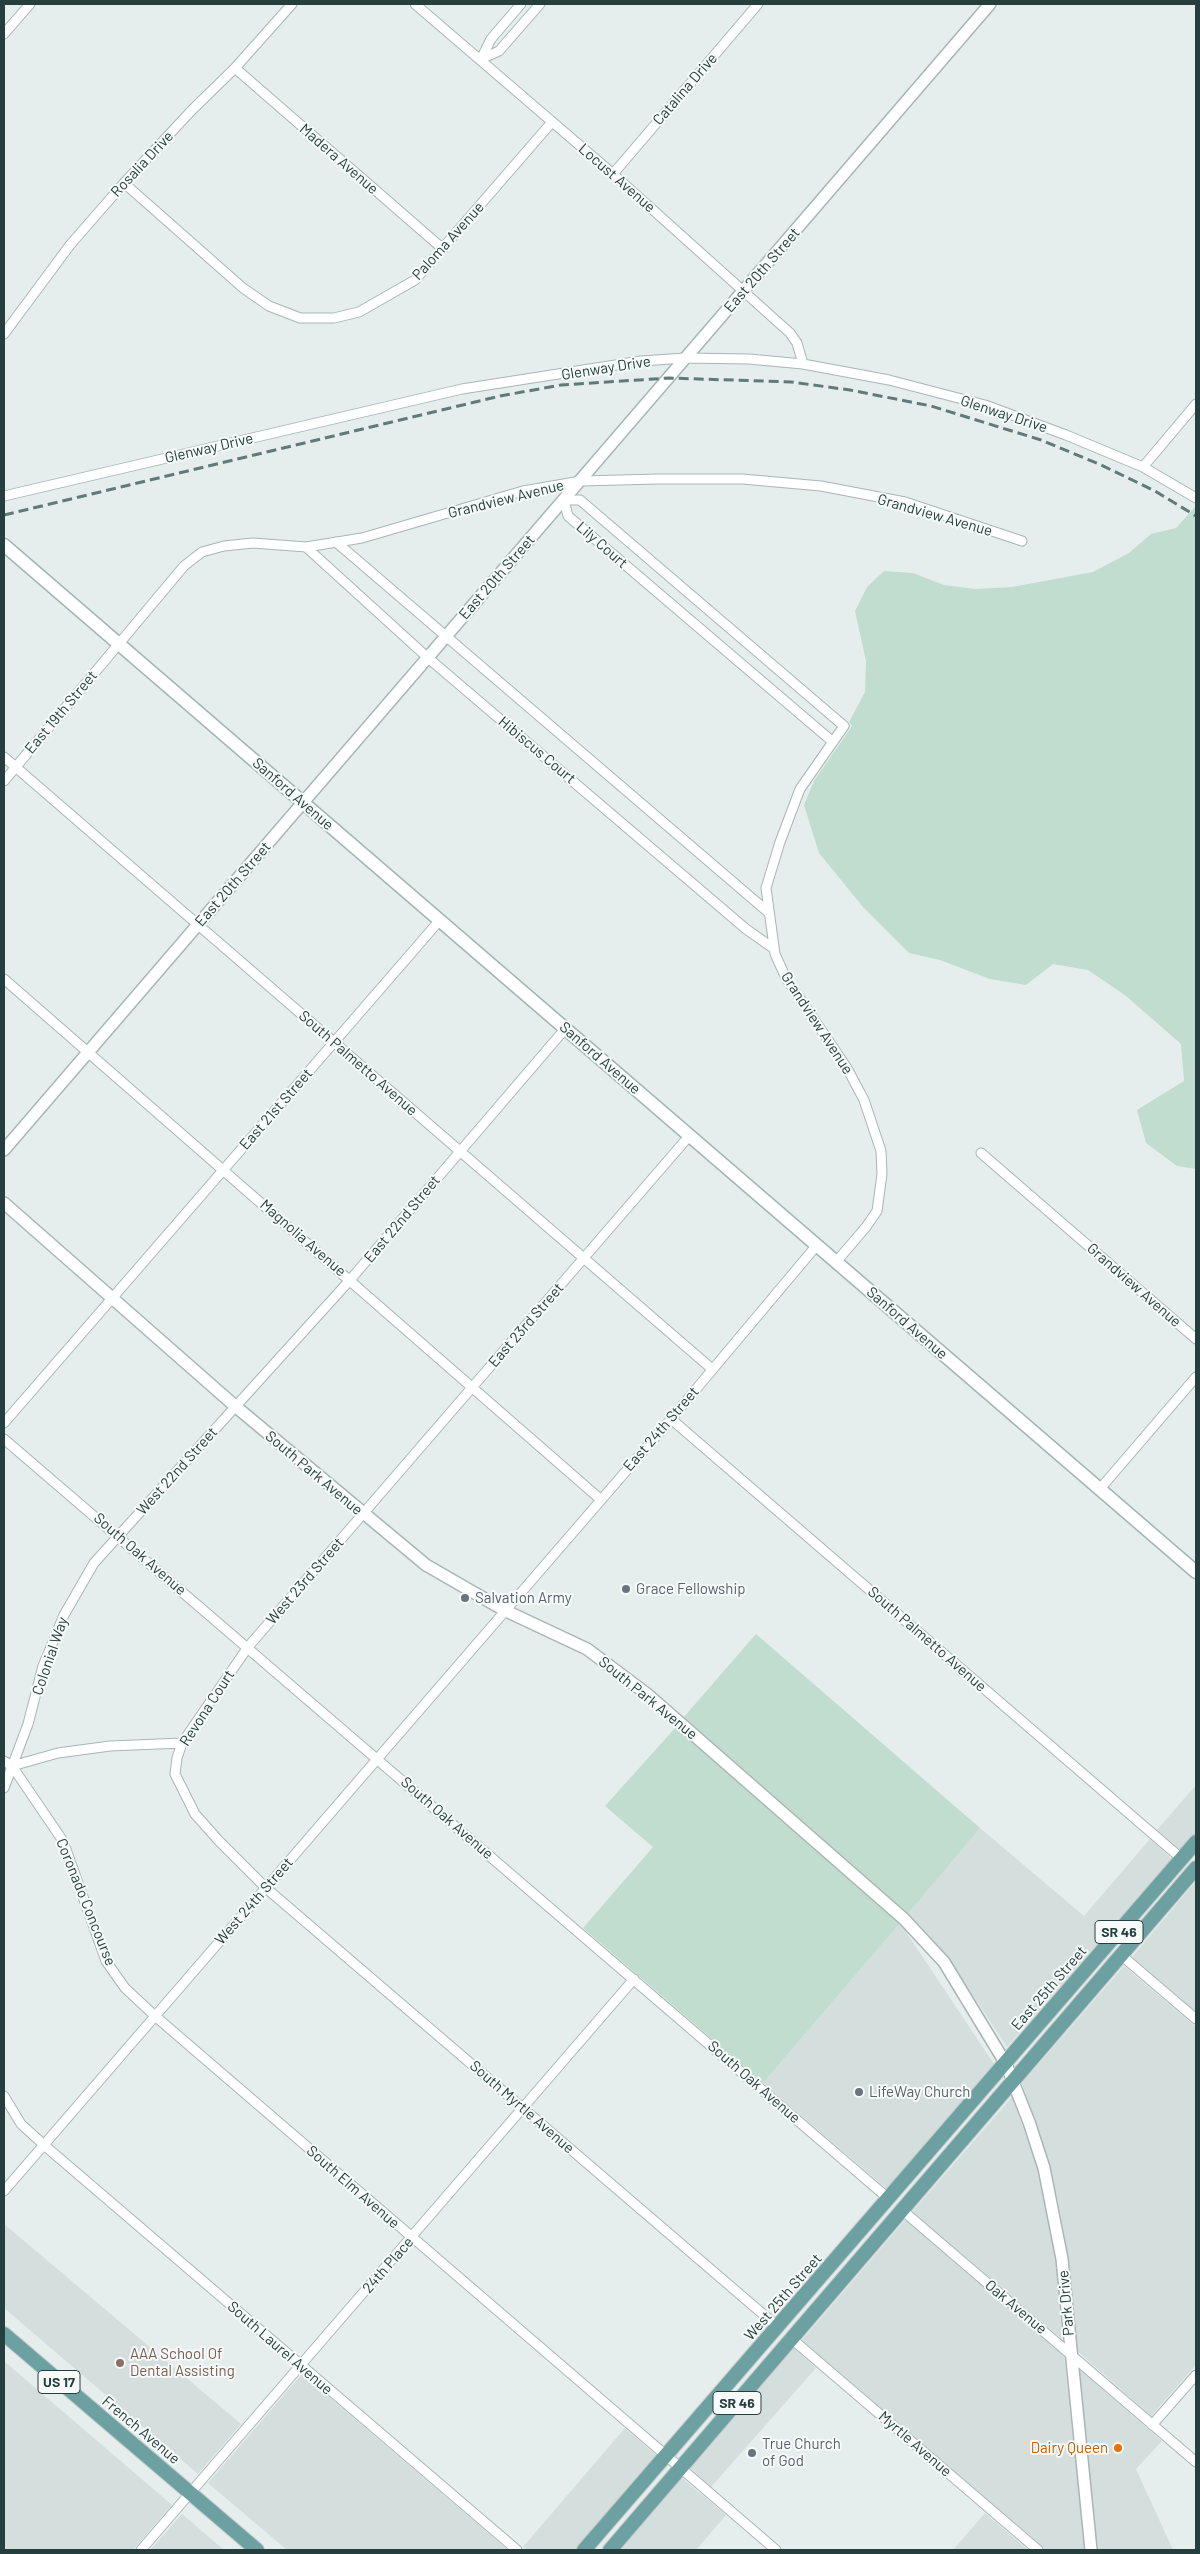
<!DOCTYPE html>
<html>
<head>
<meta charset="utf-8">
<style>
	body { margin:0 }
	#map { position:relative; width:1200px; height:2554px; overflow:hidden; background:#e5eeec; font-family:Barlow,sans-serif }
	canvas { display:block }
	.frame { position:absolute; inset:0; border:5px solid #253f3f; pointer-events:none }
</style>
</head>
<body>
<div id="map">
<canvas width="1200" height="2554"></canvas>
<div class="frame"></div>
</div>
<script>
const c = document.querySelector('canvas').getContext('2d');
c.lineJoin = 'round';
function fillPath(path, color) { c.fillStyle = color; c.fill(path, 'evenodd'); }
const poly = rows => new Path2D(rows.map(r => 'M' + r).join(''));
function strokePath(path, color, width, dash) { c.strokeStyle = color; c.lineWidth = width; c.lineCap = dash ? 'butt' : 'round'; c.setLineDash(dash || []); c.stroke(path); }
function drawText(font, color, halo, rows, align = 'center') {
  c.font = font + ' Barlow,sans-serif'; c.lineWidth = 4; c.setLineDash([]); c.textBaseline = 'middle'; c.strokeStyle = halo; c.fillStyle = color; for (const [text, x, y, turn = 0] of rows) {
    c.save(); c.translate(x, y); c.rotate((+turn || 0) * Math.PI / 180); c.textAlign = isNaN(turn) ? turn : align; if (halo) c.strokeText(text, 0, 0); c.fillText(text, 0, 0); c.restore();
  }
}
fillPath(poly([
	[1196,1785,1196,1832,1180,1850,1157,1830],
	[980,1828,1084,1916,1150,1839,1172,1859,1007,2047,949,1959,908,1914],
	[1196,1881,1196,2012,1132,1957],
	[900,1923,994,2064,887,2189,763,2083],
	[1124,1966,1196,2027,1196,2365,1151,2416,1076,2350,1068,2259,1061,2215,1050,2167,1022,2083],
	[1012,2097,1038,2169,1049,2216,1056,2258,1062,2339,912,2212],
	[906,2219,1064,2355,1085,2550,1045,2550,802,2340],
	[4,2224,241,2424,198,2474,4,2308],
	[794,2348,816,2368,711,2487,689,2467],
	[4,2361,172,2505,133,2550,4,2550],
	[1077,2367,1162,2441,1136,2469,1173,2550,1097,2550],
	[302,2374,508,2550,287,2550,208,2483],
	[625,2428,656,2455,575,2550,527,2550,523,2547],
	[681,2477,726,2515,696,2550,619,2550],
	[985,2513,1028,2550,953,2550],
	[182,2514,224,2550,150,2550]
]), '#d4dedc');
fillPath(poly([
	[1196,506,1196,1169,1177,1166,1146,1143,1137,1110,1184,1081,1181,1044,1126,996,1088,970,1053,964,1026,985,990,979,940,960,909,953,863,907,819,853,804,805,814,781,852,726,849,722,865,692,866,661,855,611,867,587,884,571,913,573,944,585,975,589,1012,587,1093,572,1129,553,1151,534,1176,528],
	[756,1634,980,1828,908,1914,683,1718],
	[676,1727,900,1923,763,2083,583,1928,653,1847,605,1806]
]), '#c0ddd0');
const minor = poly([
	[415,4,613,174,790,333,797,343,803,364],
	[4,34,30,4],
	[481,59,499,51,540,4],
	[481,59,491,39,521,4],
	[235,68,443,249],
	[613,174,758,4],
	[124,183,243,288,269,306,300,318,334,318,359,312,415,280,552,122],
	[4,334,70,245,124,183,192,110,235,68,292,4],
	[1143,467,1196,404],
	[4,496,462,389,641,361,685,358,749,359,803,364,889,380,985,405,1066,435,1143,467,1196,498],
	[336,542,768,912],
	[306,547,427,657,746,929,773,948],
	[833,742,568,516,564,500,580,500,844,726,800,789,780,842,766,888,775,954,786,978,847,1068,864,1100,881,1151,882,1174,877,1211,866,1227,836,1262],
	[4,757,712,1369],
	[4,781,184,566,202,552,224,546,253,543,306,547,362,538,523,491,581,481,658,479,742,479,821,486,905,502,1022,541],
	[4,979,600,1499],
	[690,1135,248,1647,182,1743,177,1758,175,1774,195,1814,219,1841,266,1888,778,2327],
	[981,1153,1196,1339],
	[671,1419,1182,1859],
	[4,1423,440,920],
	[4,1439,889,2199],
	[1099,1490,1196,1377],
	[4,1761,12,1766,63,1841,106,1961,125,1988,155,2016,776,2550],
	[12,1766,58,1753,110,1746,182,1743],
	[4,1788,28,1724,43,1666,64,1615,94,1563,350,1280,565,1029],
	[1121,1955,1196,2019],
	[4,2096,21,2124,44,2145,517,2550],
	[4,2191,671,1419,817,1245],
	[902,2210,1196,2462],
	[792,2339,1038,2550],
	[1152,2425,1196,2375],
	[141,2550,634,1979]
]);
const tertiary = poly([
	[4,1150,990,4],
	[4,1203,235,1406,426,1565,504,1610,587,1649,647,1694,904,1919,944,1962,1006,2064,1029,2122,1044,2168,1062,2259,1091,2550]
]);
const secondary = poly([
	[4,545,1196,1572]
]);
const primary = poly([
	[4,2334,257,2550],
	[584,2550,1196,1842],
	[610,2550,1196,1868]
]);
strokePath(minor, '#a8b6b5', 11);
strokePath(tertiary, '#a8b6b5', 14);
strokePath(secondary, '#a1b6b5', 15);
strokePath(primary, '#c2c9c9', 16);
strokePath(minor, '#fff', 9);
strokePath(tertiary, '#fff', 11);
strokePath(secondary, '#fff', 12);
strokePath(primary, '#6ca0a1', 14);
strokePath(poly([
	[4,515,500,396,561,385,669,378,791,382,850,390,931,406,1041,440,1099,464,1155,491,1196,516]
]), '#607a7a', 3, [10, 5]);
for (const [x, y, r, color] of [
	[626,1589,5,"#6b7280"],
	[465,1598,5,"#6b7280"],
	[859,2092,5,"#6b7280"],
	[120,2363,5,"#8d6e63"],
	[1118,2448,5,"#e8710a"],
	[752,2453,5,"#6b7280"]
]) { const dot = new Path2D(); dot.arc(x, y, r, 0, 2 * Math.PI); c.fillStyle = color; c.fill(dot); strokePath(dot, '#f6faf9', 2); }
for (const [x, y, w] of [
	[1119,1932,48],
	[59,2382,42],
	[737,2403,48]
]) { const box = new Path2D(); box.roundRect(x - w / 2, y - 11.5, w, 23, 4); c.fillStyle = '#f6faf9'; c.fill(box); strokePath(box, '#253f3f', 1); }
drawText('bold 14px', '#253f3f', null, [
	["SR 46",1119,1932],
	["US 17",59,2382],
	["SR 46",737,2403]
]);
drawText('15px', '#253f3f', '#f6faf9', [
	["Catalina Drive",685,89,-49],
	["Madera Avenue",339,159,41],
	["Rosalia Drive",142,164,-47],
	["Locust Avenue",617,178,41],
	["Paloma Avenue",448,241,-48],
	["East 20th Street",762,270,-49],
	["Glenway Drive",606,368,-9],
	["Glenway Drive",1004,414,18],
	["Glenway Drive",209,448,-13],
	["Grandview Avenue",506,499,-14],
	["Grandview Avenue",935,515,16],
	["Lily Court",602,545,41],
	["East 20th Street",497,577,-49],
	["East 19th Street",61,712,-50],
	["Hibiscus Court",537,750,40],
	["Sanford Avenue",293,794,41],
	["East 20th Street",233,884,-49],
	["Grandview Avenue",817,1023,57],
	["Sanford Avenue",600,1058,41],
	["South Palmetto Avenue",358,1063,41],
	["East 21st Street",276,1109,-49],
	["East 22nd Street",402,1219,-50],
	["Magnolia Avenue",303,1238,41],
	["Grandview Avenue",1134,1285,41],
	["Sanford Avenue",907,1323,41],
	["East 23rd Street",526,1325,-49],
	["East 24th Street",661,1429,-49],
	["West 22nd Street",177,1471,-48],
	["South Park Avenue",314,1473,40],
	["South Oak Avenue",140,1554,41],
	["West 23rd Street",305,1581,-49],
	["South Palmetto Avenue",927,1639,41],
	["Colonial Way",50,1656,-71],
	["South Park Avenue",648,1698,39],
	["Revona Court",207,1708,-57],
	["South Oak Avenue",447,1818,41],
	["West 24th Street",254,1901,-49],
	["Coronado Concourse",86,1902,68],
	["East 25th Street",1049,1988,-49],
	["South Oak Avenue",754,2082,41],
	["South Myrtle Avenue",522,2107,41],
	["South Elm Avenue",353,2187,41],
	["24th Place",388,2265,-49],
	["West 25th Street",783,2297,-49],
	["Park Drive",1066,2303,-95],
	["Oak Avenue",1016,2307,40],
	["South Laurel Avenue",280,2348,41],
	["French Avenue",141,2430,40],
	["Myrtle Avenue",915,2444,41]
]);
drawText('15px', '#5b616d', '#f6faf9', [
	["Grace Fellowship",636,1589],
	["Salvation Army",475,1598],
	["LifeWay Church",869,2092],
	["True Church",762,2444],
	["of God",762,2461]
], 'left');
drawText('15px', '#785e54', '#f6faf9', [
	["AAA School Of",130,2354],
	["Dental Assisting",130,2371]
], 'left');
drawText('15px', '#c56008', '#f6faf9', [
	["Dairy Queen",1108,2448]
], 'right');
</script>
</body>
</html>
